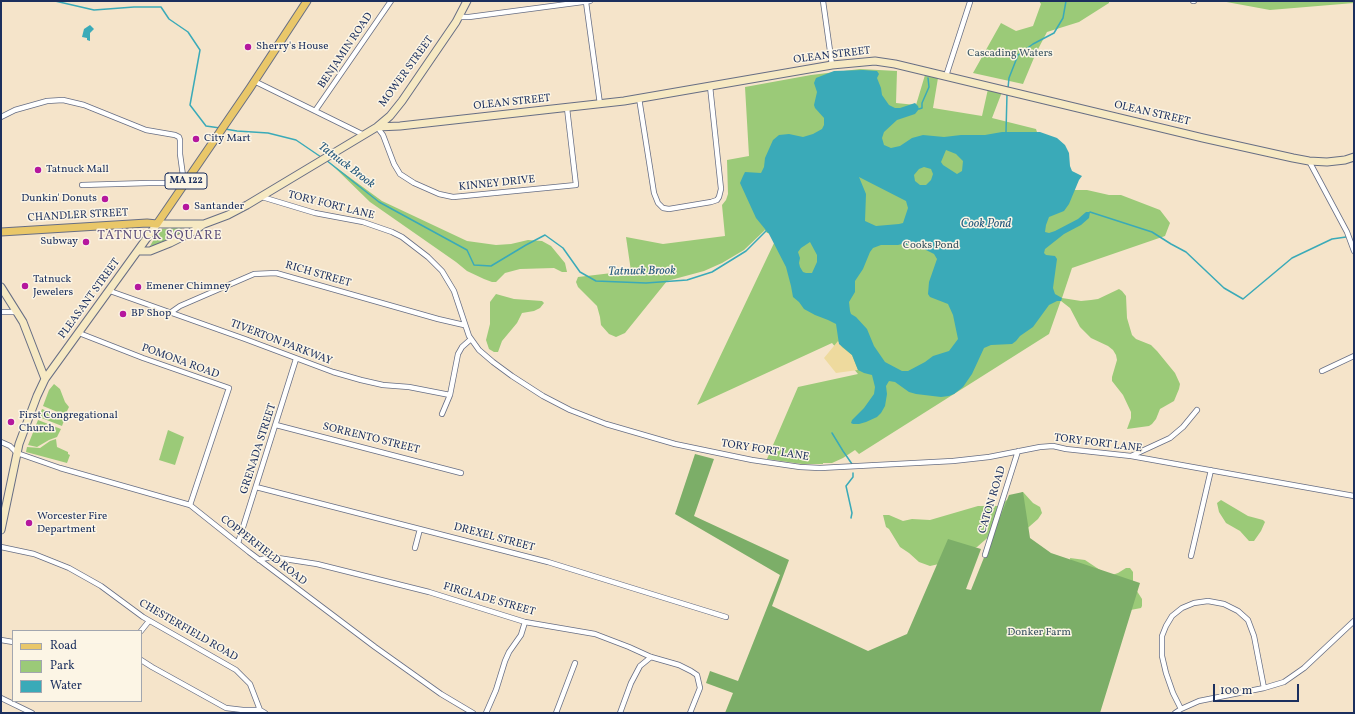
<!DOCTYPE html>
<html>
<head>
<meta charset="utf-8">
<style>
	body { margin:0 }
	#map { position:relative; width:1355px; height:714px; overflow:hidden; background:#f5e4ca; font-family:Vollkorn,serif }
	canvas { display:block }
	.frame { position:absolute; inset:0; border:2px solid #1b2f5e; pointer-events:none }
	.legend { position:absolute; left:12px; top:630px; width:130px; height:72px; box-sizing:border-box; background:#fcf5e5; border:1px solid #a2a6af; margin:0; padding:5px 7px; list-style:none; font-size:12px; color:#1b2f5e }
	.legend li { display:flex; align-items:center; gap:8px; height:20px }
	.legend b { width:20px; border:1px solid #a2a6af }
	.scale { position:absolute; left:1213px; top:684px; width:86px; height:18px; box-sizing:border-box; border:2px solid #1b2f5e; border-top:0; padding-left:5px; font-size:12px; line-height:14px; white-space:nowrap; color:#1b2f5e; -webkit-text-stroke:3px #fcf5e5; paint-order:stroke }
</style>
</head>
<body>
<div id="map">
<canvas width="1355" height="714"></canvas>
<div class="frame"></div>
<ul class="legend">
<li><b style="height:5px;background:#e9c769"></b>Road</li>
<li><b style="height:11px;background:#9bca78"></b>Park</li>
<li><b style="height:11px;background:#3aaab8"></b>Water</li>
</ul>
<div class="scale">100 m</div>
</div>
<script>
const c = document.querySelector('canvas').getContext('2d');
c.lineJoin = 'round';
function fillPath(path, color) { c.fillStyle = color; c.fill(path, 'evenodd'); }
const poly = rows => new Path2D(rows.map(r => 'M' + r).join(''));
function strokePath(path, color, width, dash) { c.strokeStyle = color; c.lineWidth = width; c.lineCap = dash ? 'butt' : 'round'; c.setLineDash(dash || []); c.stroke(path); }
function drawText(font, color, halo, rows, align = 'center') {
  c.font = font + ' Vollkorn,serif'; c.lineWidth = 3; c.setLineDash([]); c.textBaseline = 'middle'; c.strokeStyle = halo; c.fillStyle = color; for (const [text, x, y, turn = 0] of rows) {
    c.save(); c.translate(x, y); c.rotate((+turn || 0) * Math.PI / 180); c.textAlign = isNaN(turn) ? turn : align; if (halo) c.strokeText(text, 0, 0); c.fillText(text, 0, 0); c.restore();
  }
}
fillPath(poly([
	[1039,1,1109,1,1109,3,1079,22,1047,32,1036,53,1023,84,973,73,1001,23,1016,31,1033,26,1041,4],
	[1221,1,1354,1,1354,3,1270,10],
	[860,69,897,71,896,103,916,105,925,75,938,78,933,108,982,116,988,89,1002,92,992,118,1036,129,1046,160,1072,190,1087,190,1109,195,1121,195,1160,210,1170,223,1165,236,1072,268,1062,298,1081,301,1091,300,1098,299,1119,289,1122,291,1126,296,1127,318,1132,335,1136,339,1151,345,1157,351,1175,373,1180,384,1179,389,1174,401,1160,409,1156,419,1152,424,1149,426,1127,429,1131,418,1131,412,1123,395,1112,381,1112,377,1117,360,1116,355,1113,350,1108,346,1091,338,1080,327,1070,308,1061,301,1061,300,1049,334,859,454,855,450,843,458,832,463,823,463,823,464,802,464,767,459,798,387,858,374,832,343,697,405,775,241,770,233,767,233,765,230,744,250,722,263,704,271,667,281,625,333,616,337,609,334,601,325,600,317,597,306,578,287,576,282,578,277,629,271,631,271,626,237,663,244,725,236,722,205,726,200,728,194,727,160,749,156,745,87,811,75],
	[330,163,382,201,467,241,496,245,511,244,528,240,542,241,551,246,565,263,567,272,562,272,554,268,520,269,505,273,496,282,492,282,484,279,467,271,456,262,370,202],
	[181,228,183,232,156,245,150,246,160,229],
	[496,294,514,299,542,301,544,303,540,308,534,311,522,313,517,323,502,341,498,352,494,352,489,349,486,340,490,324,490,302],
	[54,384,60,389,65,402,69,407,65,415,43,406,49,390],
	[42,409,65,418,62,426,39,417],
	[38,420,61,429,57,437,49,440,37,447,28,445],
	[168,430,184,437,175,465,159,460],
	[56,439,57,447,68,452,68,454,70,455,67,463,26,452,27,447,40,448,50,441],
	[1023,492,1033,503,1040,507,1042,513,1038,519,1022,533,993,533,977,547,939,564,930,566,919,562,909,553,900,547,889,529,886,527,883,515,889,515,903,521,912,519,930,520,978,506,998,506,1013,496],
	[1221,500,1248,516,1263,520,1265,522,1261,531,1254,541,1249,541,1240,531,1226,523,1219,512,1217,503],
	[1070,558,1085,560,1109,576,1118,573,1126,568,1130,568,1133,572,1133,585,1142,599,1142,606,1141,608,1120,612,1071,565]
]), '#9bca78');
fillPath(poly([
	[695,454,714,459,694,516,789,560,772,606,868,651,907,634,948,539,981,549,966,589,971,590,1009,495,1023,492,1030,538,1051,553,1140,583,1100,713,725,713,733,693,706,683,710,671,738,681,780,575,675,514]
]), '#7cae68');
fillPath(poly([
	[838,341,842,347,852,355,858,370,836,373,824,358]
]), '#eeda9e');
fillPath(poly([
	[90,25,94,29,90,33,90,41,87,40,87,38,82,37,84,29],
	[863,70,877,71,879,74,877,78,881,88,882,95,889,105,895,108,900,108,915,103,918,106,919,109,915,114,897,120,884,132,882,138,884,145,891,148,900,146,912,138,923,135,944,137,961,135,985,135,1002,132,1040,132,1057,138,1065,145,1069,153,1070,166,1072,171,1082,176,1079,180,1069,204,1064,211,1049,217,1046,225,1045,232,1049,233,1055,231,1078,219,1086,212,1090,212,1089,218,1081,225,1064,234,1045,249,1044,253,1046,255,1055,256,1057,259,1053,288,1055,294,1062,298,1061,301,1057,301,1049,305,1033,327,1020,336,1016,341,1012,344,991,345,984,348,972,374,963,387,954,394,949,396,941,397,916,394,909,392,895,382,889,381,886,386,887,394,885,406,881,413,877,417,866,422,859,424,853,424,851,423,852,420,864,408,874,394,875,387,872,375,864,373,858,370,852,355,839,344,836,324,828,320,815,315,804,309,799,302,793,297,791,286,786,267,769,234,756,218,740,183,743,176,745,172,761,173,764,167,765,158,773,140,779,135,789,134,803,137,813,134,822,129,824,125,824,118,815,108,814,105,817,92,814,83,816,78,834,71],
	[946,150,956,154,963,161,962,171,957,174,943,165,941,162],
	[924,167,931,169,933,174,931,180,926,185,920,185,915,181,914,175,919,169],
	[859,177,906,201,908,208,903,223,899,224,876,226,865,221,866,194],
	[810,242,817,255,817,262,812,273,806,273,803,272,800,267,799,263,800,258,798,252,801,248],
	[902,244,918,246,934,254,937,259,929,282,928,294,930,297,948,304,953,315,958,339,949,351,933,356,925,362,908,371,902,371,885,362,874,346,867,329,856,317,851,314,850,311,849,302,855,292,855,281,863,269,870,252,873,248,881,245,898,245]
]), '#3aaab8');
strokePath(poly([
	[55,1,94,10,134,7,161,7,169,19,188,32,200,50,190,105,206,126,220,128],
	[1008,88,1009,78,1018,55,1033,44,1054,33,1063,18,1066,1],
	[919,109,922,108,922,103,929,87,928,78],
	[225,129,237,131,268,133,296,140,321,157],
	[1006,132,1007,94],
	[326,160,379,202,467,250,474,265,491,266,526,245,545,235,563,248,580,272,596,281,646,283,687,280,712,272,746,251,768,229],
	[1090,212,1152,232,1171,244,1186,252,1224,288,1243,299,1292,258,1332,239,1346,237],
	[832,433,843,451,852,464],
	[851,518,852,513,846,486,853,477,853,473]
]), '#3aaab8', 1.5);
const street = poly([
	[823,1,832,65],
	[1193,1,1194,1],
	[586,2,600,104],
	[459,17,469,17,590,1],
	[946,76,970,2],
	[254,81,364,135],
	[639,98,654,193,658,203,663,208,669,209,711,202,717,200,719,197,721,189,710,86],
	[315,111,391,1],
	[1,117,15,110,47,101,63,100,84,105,146,130,175,135,179,137,180,140,180,154,184,183,149,183,82,185],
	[377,127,383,135,394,164,400,174,414,183,439,194,453,197,464,196,576,185,567,108],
	[1309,161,1347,232,1354,251],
	[262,197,315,213,363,222,392,232,402,237,428,257,442,271,454,291,469,336,479,350,493,362,512,376,543,396,570,410,606,424,675,444,752,460,800,467,820,468,953,461,989,457,1040,447,1053,446,1066,449,1131,456,1354,496],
	[110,291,245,339,333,372,361,380,383,385,409,387,450,395],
	[1,312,17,312],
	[170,313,180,306,254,274,276,273,438,319,464,325],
	[79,333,143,358,229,388,190,505],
	[1322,371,1354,356],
	[442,414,450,395,458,354,462,347,471,339],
	[276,425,461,473],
	[1,442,10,446,17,453,60,468,190,505,249,552,375,647,441,694,473,713],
	[1131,456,1170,438,1183,427,1197,410],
	[256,487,548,562,726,617],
	[238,543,296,359],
	[1,547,34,554,69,568,101,586,143,617,236,670,250,684,260,710],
	[415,548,420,529],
	[985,555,1018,451],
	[1191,556,1211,470],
	[259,560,266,558,278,558,317,564,429,592,525,622,595,634,629,647,651,657,679,665,691,671,697,675,700,688,690,713],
	[141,631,149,621],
	[1,640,13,642],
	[141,660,152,667,226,708,243,710,260,710,265,713],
	[1,698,32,713],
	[1181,709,1173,693,1166,673,1162,656,1162,636,1166,626,1172,616,1182,608,1194,603,1208,601,1224,604,1238,611,1248,620,1254,636,1264,688],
	[486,713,496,690,505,661,509,652,521,635,525,622],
	[556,713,575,663],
	[620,713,631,683,640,666,651,657],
	[1175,713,1181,709,1199,701,1264,688,1284,682,1304,668,1354,621]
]);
const secondary = poly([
	[377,127,400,126,624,101,832,65,875,61,895,64,1203,138,1293,158,1309,161,1327,162,1345,160,1354,157],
	[138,251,150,251,170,243,194,231,204,224,228,215,247,205,377,127,390,116,402,101,456,22,467,1],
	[1,287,23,322,45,379],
	[1,530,19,444,37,396,45,379,157,224,204,224]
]);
const primary = poly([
	[1,232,147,223,157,224,250,88,307,1]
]);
strokePath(street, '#676e84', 6);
strokePath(secondary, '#676e84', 9);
strokePath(primary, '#676e84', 9);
strokePath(street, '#fff', 4.5);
strokePath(secondary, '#f6e9c3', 7);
strokePath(primary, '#e9c769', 7);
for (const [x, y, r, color] of [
	[248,47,4,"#b5179e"],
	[196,139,4,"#b5179e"],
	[38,170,4,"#b5179e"],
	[105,199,4,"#b5179e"],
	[186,207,4,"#b5179e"],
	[86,242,4,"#b5179e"],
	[25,286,4,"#b5179e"],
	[138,287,4,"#b5179e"],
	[123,314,4,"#b5179e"],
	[11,422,4,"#b5179e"],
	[29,523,4,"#b5179e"]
]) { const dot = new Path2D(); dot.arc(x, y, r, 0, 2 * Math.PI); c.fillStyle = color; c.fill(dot); strokePath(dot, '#fcf5e5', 1.5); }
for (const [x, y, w] of [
	[186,181,42]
]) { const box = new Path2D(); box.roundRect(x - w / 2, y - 8, w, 16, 3); c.fillStyle = '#fcf5e5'; c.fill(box); strokePath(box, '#1b2f5e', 1); }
drawText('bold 10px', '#1b2f5e', null, [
	["MA 122",186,181]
]);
drawText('11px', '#1b2f5e', '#fcf5e5', [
	["Sherry's House",256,47],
	["City Mart",204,139],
	["Tatnuck Mall",46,170],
	["Dunkin' Donuts",97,199,"right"],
	["Santander",194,207],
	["Subway",78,242,"right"],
	["Tatnuck",33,280],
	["Jewelers",33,293],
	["Emener Chimney",146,287],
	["BP Shop",131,314],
	["First Congregational",19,416],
	["Church",19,429],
	["Worcester Fire",37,517],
	["Department",37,530]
], 'left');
drawText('11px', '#1b2f5e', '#fcf5e5', [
	["BENJAMIN ROAD",346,51,-56],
	["OLEAN STREET",832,56,-7],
	["MOWER STREET",407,72,-54],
	["OLEAN STREET",512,103,-6],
	["OLEAN STREET",1152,114,13],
	["KINNEY DRIVE",497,184,-6],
	["TORY FORT LANE",331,206,14],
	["CHANDLER STREET",78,216,-3],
	["RICH STREET",318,275,16],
	["PLEASANT STREET",90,299,-54],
	["TIVERTON PARKWAY",281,343,21],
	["POMONA ROAD",180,362,20],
	["SORRENTO STREET",371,439,14],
	["TORY FORT LANE",1098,444,7],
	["GRENADA STREET",259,449,-72],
	["TORY FORT LANE",765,451,9],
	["CATON ROAD",993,500,-73],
	["DREXEL STREET",494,538,15],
	["COPPERFIELD ROAD",263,551,38],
	["FIRGLADE STREET",489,600,16],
	["CHESTERFIELD ROAD",188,631,30]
]);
drawText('11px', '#3b5664', '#fcf5e5', [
	["Cascading Waters",1010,54],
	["Cooks Pond",931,246],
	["Donker Farm",1039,633]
]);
drawText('italic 12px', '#265a7e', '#fcf5e5', [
	["Tatnuck Brook",346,166,37],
	["Cook Pond",986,225],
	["Tatnuck Brook",642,272,-1]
]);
c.letterSpacing = '1px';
drawText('13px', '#5d4f7a', '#fcf5e5', [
	["TATNUCK SQUARE",160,237]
]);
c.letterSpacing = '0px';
</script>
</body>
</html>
